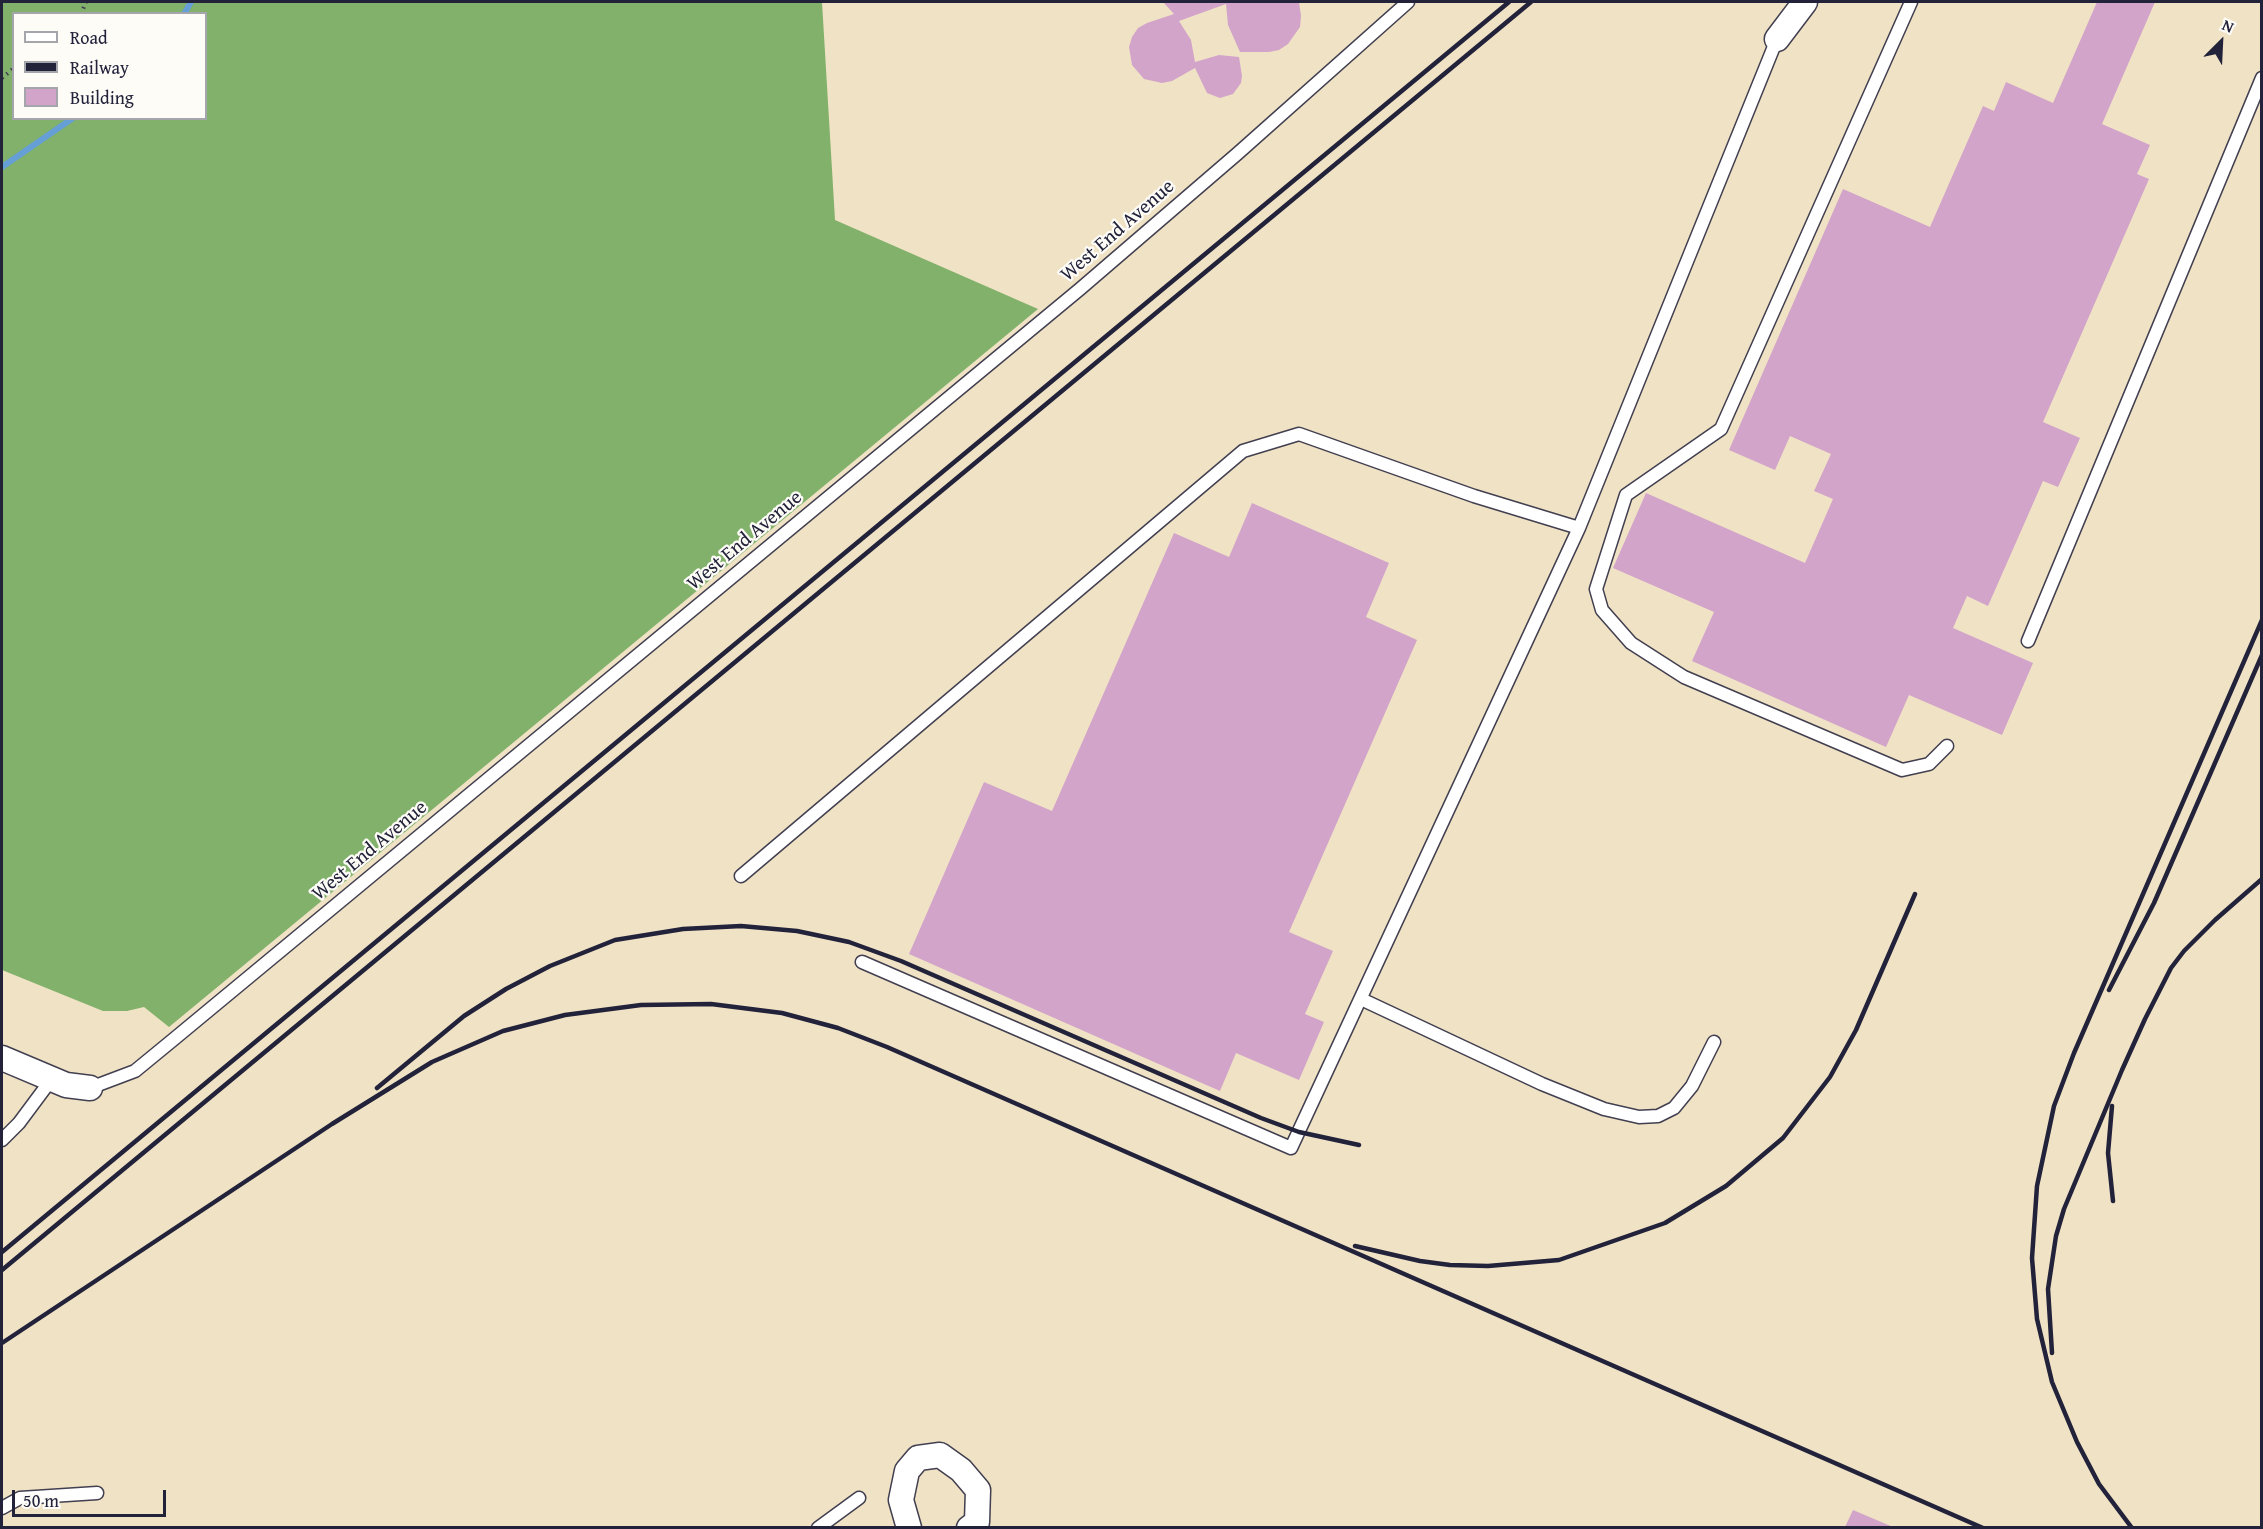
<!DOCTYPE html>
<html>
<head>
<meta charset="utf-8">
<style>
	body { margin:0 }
	#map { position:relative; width:2263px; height:1529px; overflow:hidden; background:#f0e2c4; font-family:"Gentium Book Plus",serif }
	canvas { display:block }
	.frame { position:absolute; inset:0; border:3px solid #22223b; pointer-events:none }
	.legend { position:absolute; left:12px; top:12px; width:195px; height:108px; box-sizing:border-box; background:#fdfcf7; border:2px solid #a5a5ac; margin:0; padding:8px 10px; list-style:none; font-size:18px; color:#22223b }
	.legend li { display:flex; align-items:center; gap:12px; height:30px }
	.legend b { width:30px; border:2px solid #a5a5ac }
	.north { position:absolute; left:2191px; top:12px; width:60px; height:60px; -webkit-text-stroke:4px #fdfcf7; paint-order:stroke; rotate:24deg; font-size:16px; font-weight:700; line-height:24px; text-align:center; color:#22223b }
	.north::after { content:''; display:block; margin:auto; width:21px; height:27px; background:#22223b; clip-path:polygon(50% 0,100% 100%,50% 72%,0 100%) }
	.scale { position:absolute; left:12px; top:1490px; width:154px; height:27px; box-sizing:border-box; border:3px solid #22223b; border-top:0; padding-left:8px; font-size:18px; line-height:21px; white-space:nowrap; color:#22223b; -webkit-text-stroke:4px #fdfcf7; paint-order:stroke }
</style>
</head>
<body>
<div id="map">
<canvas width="2263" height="1529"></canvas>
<div class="frame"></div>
<ul class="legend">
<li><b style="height:8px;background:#fff"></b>Road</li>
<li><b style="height:8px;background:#22223b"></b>Railway</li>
<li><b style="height:16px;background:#d2a4ca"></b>Building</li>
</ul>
<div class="north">N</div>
<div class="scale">50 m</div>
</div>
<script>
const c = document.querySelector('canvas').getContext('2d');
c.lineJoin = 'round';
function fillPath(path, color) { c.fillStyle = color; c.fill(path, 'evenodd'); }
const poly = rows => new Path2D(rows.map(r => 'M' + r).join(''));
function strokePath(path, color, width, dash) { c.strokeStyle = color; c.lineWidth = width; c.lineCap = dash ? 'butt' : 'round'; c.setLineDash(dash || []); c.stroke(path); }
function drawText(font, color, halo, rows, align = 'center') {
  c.font = font + ' "Gentium Book Plus",serif'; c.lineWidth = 4.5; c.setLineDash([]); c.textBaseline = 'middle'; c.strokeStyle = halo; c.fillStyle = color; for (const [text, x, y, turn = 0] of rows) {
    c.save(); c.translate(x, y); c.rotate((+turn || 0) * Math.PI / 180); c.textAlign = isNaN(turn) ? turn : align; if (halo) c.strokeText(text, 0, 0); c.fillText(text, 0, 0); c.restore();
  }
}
fillPath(poly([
	[2,2,822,2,835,220,1038,309,169,1027,144,1007,127,1011,103,1011,2,970],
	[14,14,206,14,206,118,14,118]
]), '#81b16b');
strokePath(poly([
	[184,14,191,2],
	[2,167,73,118]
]), '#669fd5', 6);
fillPath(poly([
	[1163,2,1299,2,1301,16,1300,27,1288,44,1279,50,1269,52,1240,52,1228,25,1226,4,1179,21,1191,40,1195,62,1219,55,1239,57,1242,76,1241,83,1233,94,1220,98,1207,93,1195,68,1172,81,1162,83,1144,79,1132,65,1129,47,1132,37,1138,28,1147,23,1174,14],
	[2097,2,2155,2,2102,124,2150,145,2137,174,2149,179,2043,422,2080,438,2058,487,2043,481,1988,606,1967,596,1953,628,2033,663,2002,735,1909,695,1886,747,1692,661,1714,612,1613,568,1646,493,1805,563,1833,499,1814,491,1831,454,1790,436,1775,470,1729,450,1843,189,1930,227,1983,106,1994,111,2006,82,2053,103],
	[1252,503,1389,563,1366,617,1417,640,1289,932,1333,951,1305,1014,1324,1022,1299,1080,1236,1053,1220,1091,909,954,984,782,1052,811,1174,533,1229,557],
	[1853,1510,1893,1527,1845,1527]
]), '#d2a4ca');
const lane = poly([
	[1911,2,1721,429,1626,495,1596,589,1602,610,1631,643,1684,677,1902,770,1929,764,1947,746],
	[2028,641,2262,78],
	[741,876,1243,451,1299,434,1474,496,1579,528],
	[862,962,1291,1148,1579,528,1777,39],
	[1361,999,1542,1084,1604,1109,1639,1117,1658,1116,1674,1108,1692,1086,1714,1042],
	[90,1088,135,1071,174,1039,1080,289,1237,154,1408,2],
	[2,1140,19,1123,51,1080],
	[2,1508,20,1498,97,1493],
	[818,1528,859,1498]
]);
const street = poly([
	[1777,39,1805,2],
	[2,1058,66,1085,90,1088],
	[909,1528,901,1500,907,1471,918,1458,940,1455,961,1470,978,1490,977,1522,969,1528]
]);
strokePath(lane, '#413f50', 15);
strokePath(street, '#413f50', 27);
strokePath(poly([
	[81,14,86,2],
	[2,78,14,68]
]), '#413f50', 4, [1.5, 4.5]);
strokePath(lane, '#fff', 12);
strokePath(street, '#fff', 24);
strokePath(poly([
	[2109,990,2154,903,2262,655],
	[377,1088,464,1016,506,989,550,966,615,940,683,929,741,926,797,931,849,942,901,961,1261,1118,1299,1132,1359,1145],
	[2112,1106,2108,1153,2113,1201],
	[1355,1246,1420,1261,1450,1265,1488,1266,1559,1260,1665,1223,1726,1186,1783,1138,1830,1077,1856,1030,1915,894],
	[2,1252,1509,2],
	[2,1270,1531,2],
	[2,1343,332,1124,432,1062,503,1031,565,1015,641,1005,711,1004,782,1013,838,1028,887,1047,1983,1528],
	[2052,1353,2048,1289,2056,1236,2064,1209,2122,1070,2145,1019,2171,968,2184,951,2215,920,2262,879],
	[2132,1528,2099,1484,2077,1442,2052,1382,2037,1319,2032,1258,2037,1186,2054,1106,2074,1053,2262,620]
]), '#22223b', 4.5);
drawText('20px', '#22223b', '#fdfcf7', [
	["West End Avenue",1118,231,-41],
	["West End Avenue",745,541,-40],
	["West End Avenue",370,851,-40]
]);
</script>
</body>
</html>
